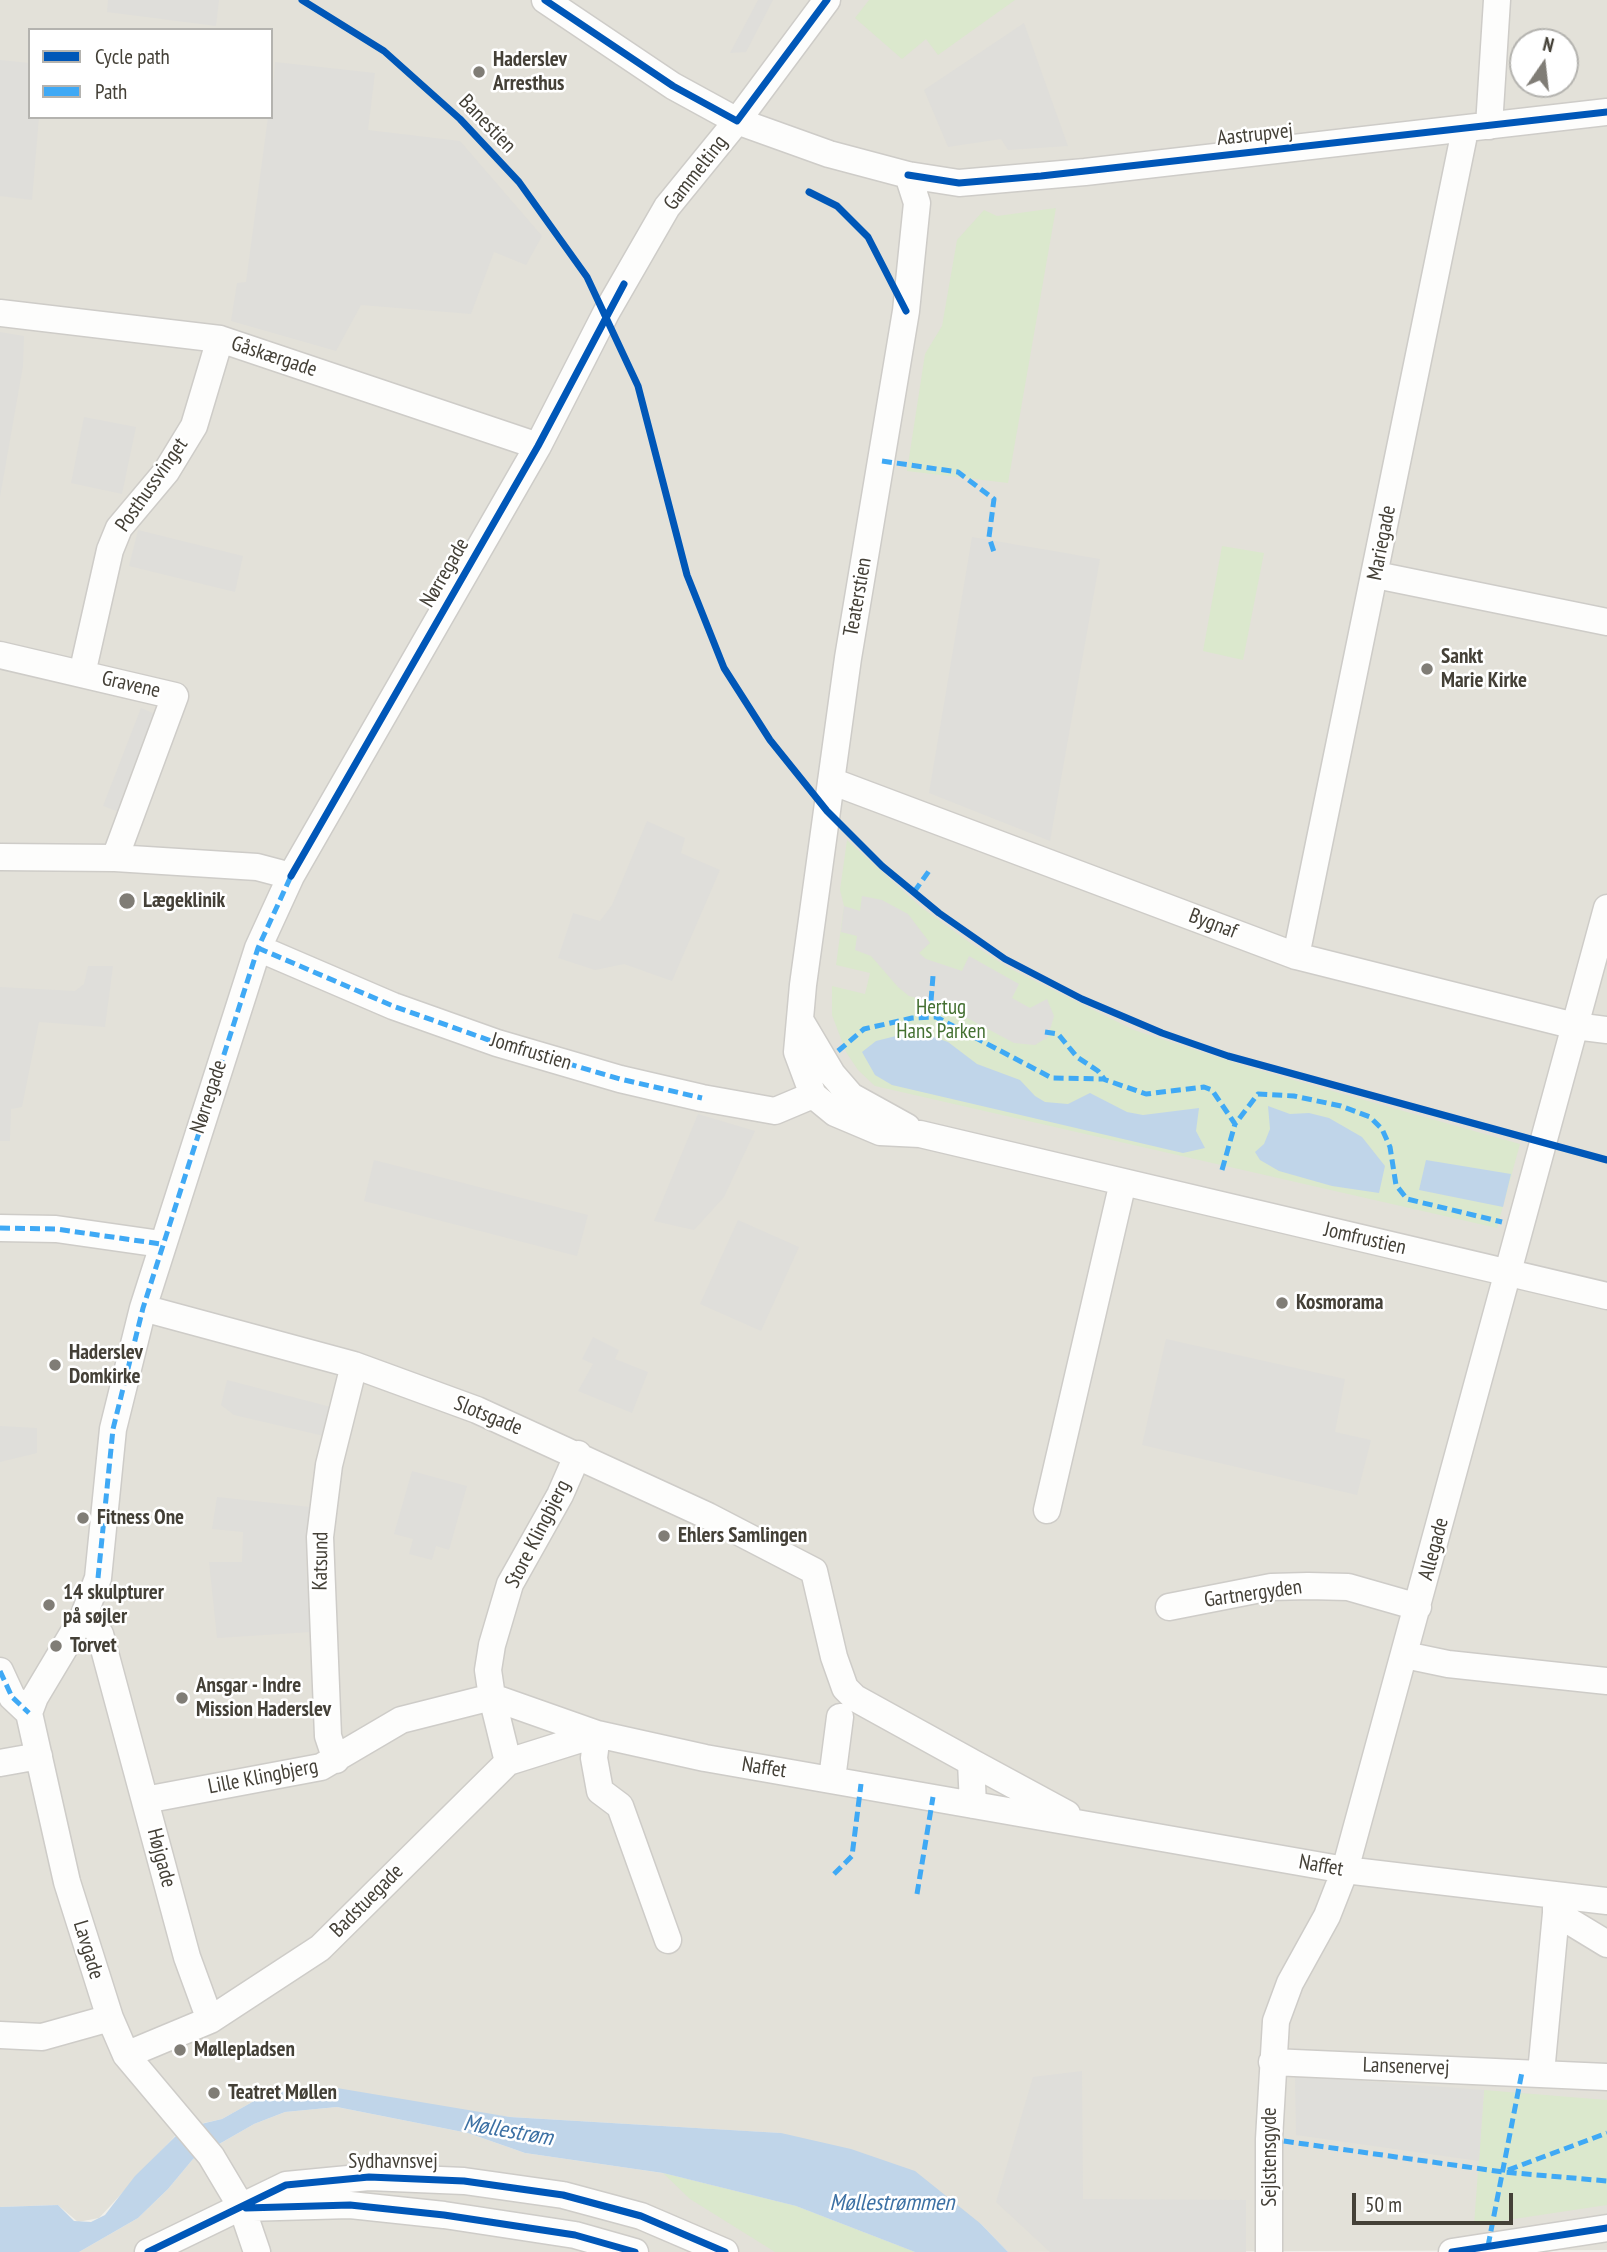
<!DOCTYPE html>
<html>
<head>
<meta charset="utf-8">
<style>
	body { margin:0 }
	#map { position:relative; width:1607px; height:2252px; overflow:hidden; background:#f0efea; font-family:"PT Sans Narrow",sans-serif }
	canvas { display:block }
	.legend { position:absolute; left:28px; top:28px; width:245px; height:91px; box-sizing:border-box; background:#fff; border:2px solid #b4b3af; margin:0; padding:9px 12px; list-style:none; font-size:21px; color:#444037 }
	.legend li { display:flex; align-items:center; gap:14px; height:35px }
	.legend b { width:35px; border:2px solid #b4b3af }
	.north { position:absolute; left:1509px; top:28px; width:70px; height:70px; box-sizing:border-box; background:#fff; border:2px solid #b4b3af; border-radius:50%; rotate:14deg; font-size:19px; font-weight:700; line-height:28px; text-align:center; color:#444037 }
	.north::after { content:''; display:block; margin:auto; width:24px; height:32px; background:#807d76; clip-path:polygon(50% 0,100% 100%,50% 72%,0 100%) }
	.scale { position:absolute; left:1352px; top:2193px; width:161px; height:32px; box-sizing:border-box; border:4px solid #444037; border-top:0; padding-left:9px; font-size:21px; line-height:24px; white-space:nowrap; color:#444037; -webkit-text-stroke:5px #fff; paint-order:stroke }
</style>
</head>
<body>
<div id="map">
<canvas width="1607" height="2252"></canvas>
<ul class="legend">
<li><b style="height:9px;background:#0057b8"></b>Cycle path</li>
<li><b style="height:9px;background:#3fa9f5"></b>Path</li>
</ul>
<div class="north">N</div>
<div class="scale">50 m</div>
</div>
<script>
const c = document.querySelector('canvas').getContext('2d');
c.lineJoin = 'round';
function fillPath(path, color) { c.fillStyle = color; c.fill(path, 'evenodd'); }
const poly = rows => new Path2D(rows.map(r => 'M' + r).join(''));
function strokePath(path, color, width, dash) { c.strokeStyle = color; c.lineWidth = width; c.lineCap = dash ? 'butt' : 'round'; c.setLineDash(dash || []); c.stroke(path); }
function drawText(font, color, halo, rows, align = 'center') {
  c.font = font + ' "PT Sans Narrow",sans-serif'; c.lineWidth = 5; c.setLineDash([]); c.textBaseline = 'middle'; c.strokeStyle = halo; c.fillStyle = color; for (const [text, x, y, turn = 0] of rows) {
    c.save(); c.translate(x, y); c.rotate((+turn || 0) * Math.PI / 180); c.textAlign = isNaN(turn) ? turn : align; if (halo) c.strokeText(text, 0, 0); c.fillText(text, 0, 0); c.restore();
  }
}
fillPath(poly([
	[0,0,1607,0,1607,2250,1008,2252,981,2224,780,2133,510,2117,293,2088,263,2096,222,2119,195,2125,175,2136,99,2218,78,2222,58,2205,0,2207],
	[30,30,271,30,271,117,30,117],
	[1523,42,1565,42,1565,84,1523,84],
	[337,2107,468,2133,525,2153,663,2173,796,2206,915,2252,79,2252,138,2218,168,2189,193,2159,254,2124,285,2112]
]), '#e3e1d9');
fillPath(poly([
	[869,0,1015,0,938,55,926,39,902,59,855,18],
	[1056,208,1008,483,907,471,925,354,942,326,957,240,984,210,997,216],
	[1222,546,1264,553,1243,660,1203,651],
	[847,840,921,907,969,942,1009,968,1134,1030,1248,1067,1520,1144,1497,1228,875,1086,858,1070,846,1052,832,1015,832,986,865,994,870,973,836,965,844,906,840,890],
	[1484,2090,1607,2100,1607,2205,1474,2225],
	[663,2173,796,2206,915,2252,775,2252,690,2199]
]), '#dbe8cd');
fillPath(poly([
	[108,0,219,0,216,26,107,12],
	[758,0,773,0,746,52,730,53],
	[1024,23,1068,146,1008,150,1001,139,948,147,924,90],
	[0,60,30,63,30,117,39,117,32,200,0,196],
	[275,62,375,73,368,130,460,141,542,236,526,265,494,252,471,314,361,305,336,351,231,321,237,283,246,282,268,117,271,117],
	[0,332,24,336,23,366,0,497],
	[84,417,136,427,122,494,71,483],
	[138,530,243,556,235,592,129,566],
	[972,537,1100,559,1050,841,929,793],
	[141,708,167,719,130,816,103,806],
	[647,821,685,838,681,853,720,870,672,981,624,964,595,970,558,958,573,913,600,921,612,905],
	[862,896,882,900,908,914,930,943,919,953,926,959,962,971,969,956,1019,984,1012,998,1030,1008,1047,999,1054,1016,1048,1037,1035,1045,1014,1043,945,1006,909,996,898,987,871,956,855,950,857,936,841,932,844,906,860,911],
	[88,966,113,966,105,1027,39,1022,22,1107,11,1109,10,1141,0,1141,0,987,75,991,84,984],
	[698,1114,755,1131,724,1197,694,1230,654,1221],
	[374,1160,588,1215,577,1256,364,1201],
	[738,1220,799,1247,761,1331,700,1304],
	[593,1337,619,1350,615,1359,648,1372,632,1413,578,1391,593,1364,582,1359],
	[1166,1339,1345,1379,1335,1432,1371,1440,1357,1495,1142,1445],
	[227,1380,331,1407,324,1436,234,1415,221,1405],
	[0,1426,37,1428,37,1453,0,1462],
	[412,1471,467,1486,449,1550,436,1546,432,1560,409,1554,413,1539,394,1534],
	[217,1497,310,1507,306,1563,310,1632,217,1638,209,1562,242,1562,243,1532,212,1529],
	[1082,2071,1083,2199,1246,2200,1246,2252,1050,2252,996,2202,1033,2077],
	[1295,2076,1484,2090,1479,2161,1296,2135]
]), '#dfdeda');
fillPath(poly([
	[908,1033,922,1033,948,1042,977,1064,1020,1080,1035,1096,1045,1102,1068,1104,1090,1093,1127,1112,1143,1115,1199,1108,1196,1131,1205,1148,1183,1153,892,1085,875,1075,862,1052,876,1041],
	[1268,1106,1290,1114,1309,1113,1329,1118,1362,1137,1385,1166,1379,1193,1332,1186,1279,1171,1260,1160,1255,1152,1264,1144,1270,1129],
	[1426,1160,1511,1174,1503,1207,1419,1190],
	[325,2086,510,2117,781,2133,851,2149,915,2171,981,2224,1008,2252,915,2252,796,2206,663,2173,525,2153,468,2133,337,2107,285,2112,254,2124,193,2159,168,2189,138,2218,79,2252,0,2252,0,2207,58,2205,74,2221,91,2222,105,2215,135,2176,184,2128,222,2119,263,2096,293,2088]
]), '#c0d5e9');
const minor = poly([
	[545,0,673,86,737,121,829,154,908,175,959,183,1085,172,1607,112],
	[1489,126,1497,0],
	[908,175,917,203,906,311,848,658,803,985,797,1052,813,1095,835,1113,880,1132,920,1134,1607,1296],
	[0,313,220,339,538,446],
	[1376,575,1607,622],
	[0,655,175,696,115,858],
	[82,674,110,550,119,528,166,472,194,426,220,339],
	[831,781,1296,956,1575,1026,1607,1030],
	[0,857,115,858,257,867,291,876],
	[258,948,393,1006,497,1043,620,1079,702,1098,775,1111,813,1095],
	[1296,956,1465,130],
	[800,1020,832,1074,851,1096,907,1127],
	[0,1228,56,1229,161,1244],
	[143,1308,354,1365,477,1410,708,1516,814,1571,834,1657,845,1688,855,1698,971,1762,973,1805],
	[578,1454,560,1495,510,1584,492,1645,488,1670,492,1697,508,1762,597,1734,705,1758,1345,1870,1607,1901],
	[1047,1510,1123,1182],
	[1169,1607,1271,1587,1308,1586,1348,1587,1418,1607],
	[84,1615,100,1634,187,1957,210,2020],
	[1405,1655,1448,1664,1607,1681],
	[0,1671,12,1697,29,1713],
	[492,1697,597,1734,594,1758,600,1791,620,1806,668,1940],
	[29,1713,35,1697,84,1615,98,1578,113,1429,143,1308,258,948,291,876,538,446,606,313,667,207,737,121,827,0],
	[29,1713,67,1882,110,2018,126,2055,211,2156,242,2208,257,2252],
	[336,1760,328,1736,320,1537,329,1465,354,1365],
	[971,1762,1067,1814],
	[0,1763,39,1756],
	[832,1779,840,1717],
	[145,1800,321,1767,401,1720,492,1697],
	[1556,1897,1556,1913,1607,1944],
	[0,2035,42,2037,110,2018],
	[126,2055,210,2020,320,1948,508,1762],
	[1272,2062,1607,2077],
	[1541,2073,1556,1913],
	[244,2208,350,2205,444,2215,575,2235,635,2252],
	[148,2252,286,2185,369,2177,464,2181,563,2195,641,2216,725,2252],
	[1269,2252,1269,2139,1276,2021,1290,1983,1327,1916,1345,1870,1607,908],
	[1452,2252,1607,2228]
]);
strokePath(minor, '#ceccc8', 29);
strokePath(minor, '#fdfdfc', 26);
strokePath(poly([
	[882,461,958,472,994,499,989,537,994,552],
	[914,892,929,871],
	[258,948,393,1006,497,1043,620,1079,702,1098],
	[931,1001,933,976],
	[1045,1032,1058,1034,1077,1057,1098,1071,1105,1080],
	[838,1051,864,1029,912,1018,936,1017,1052,1078,1103,1079,1146,1094,1204,1087,1212,1090,1235,1124,1258,1094,1294,1096,1341,1106,1370,1117,1382,1129,1390,1147,1396,1185,1407,1199,1502,1222],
	[1222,1170,1235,1124],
	[0,1228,56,1229,161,1244],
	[98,1578,113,1429,143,1308,258,948,291,876],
	[0,1671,12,1697,29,1713],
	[834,1874,852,1856,861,1784],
	[917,1894,933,1797],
	[1269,2139,1503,2172,1607,2181],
	[1508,2170,1607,2133],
	[1488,2246,1522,2072]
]), '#3fa9f5', 5, [10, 5]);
strokePath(poly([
	[302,0,384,51,460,119,519,182,587,277,638,386,687,575,724,668,770,740,827,811,882,866,939,913,1005,959,1082,999,1162,1033,1228,1056,1607,1160],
	[545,0,673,86,737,121,827,0],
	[908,175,959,183,1041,176,1607,112],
	[809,192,837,206,868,237,906,311],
	[291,876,538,446,624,284],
	[246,2208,350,2205,444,2215,575,2235,635,2252],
	[148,2252,286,2185,369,2177,464,2181,563,2195,641,2216,725,2252],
	[1452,2252,1607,2228]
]), '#0057b8', 7);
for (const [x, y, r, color] of [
	[479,72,7,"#807d76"],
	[1427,669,7,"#807d76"],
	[127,901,9,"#807d76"],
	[1282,1303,7,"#807d76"],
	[55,1365,7,"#807d76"],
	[83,1518,7,"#807d76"],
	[664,1536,7,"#807d76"],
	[49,1605,7,"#807d76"],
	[56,1646,7,"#807d76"],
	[182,1698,7,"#807d76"],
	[180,2050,7,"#807d76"],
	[214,2093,7,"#807d76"]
]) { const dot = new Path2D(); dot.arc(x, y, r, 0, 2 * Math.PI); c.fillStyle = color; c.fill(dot); strokePath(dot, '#fff', 2.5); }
drawText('bold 21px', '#444037', '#fff', [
	["Haderslev",493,60],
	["Arresthus",493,84],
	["Sankt",1441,657],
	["Marie Kirke",1441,681],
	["Lægeklinik",143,901],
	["Kosmorama",1296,1303],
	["Haderslev",69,1353],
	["Domkirke",69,1377],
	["Fitness One",97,1518],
	["Ehlers Samlingen",678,1536],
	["14 skulpturer",63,1593],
	["på søjler",63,1617],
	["Torvet",70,1646],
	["Ansgar - Indre",196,1686],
	["Mission Haderslev",196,1710],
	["Møllepladsen",194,2050],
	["Teatret Møllen",228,2093]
], 'left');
drawText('21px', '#444037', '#fff', [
	["Banestien",487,124,46],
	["Aastrupvej",1255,135,-6],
	["Gammelting",696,173,-52],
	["Gåskærgade",274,357,18],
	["Posthussvinget",152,485,-55],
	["Mariegade",1382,543,-79],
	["Nørregade",445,573,-60],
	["Teaterstien",858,597,-80],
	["Gravene",131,685,13],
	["Bygnaf",1213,924,21],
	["Jomfrustien",531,1052,17],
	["Nørregade",209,1097,-72],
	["Jomfrustien",1365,1239,13],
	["Slotsgade",488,1416,22],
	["Store Klingbjerg",538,1534,-63],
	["Allegade",1434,1549,-75],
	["Katsund",321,1561,-89],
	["Gartnergyden",1253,1594,-8],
	["Naffet",764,1768,9],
	["Lille Klingbjerg",263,1777,-11],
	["Højgade",161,1858,75],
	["Naffet",1321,1866,10],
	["Badstuegade",367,1901,-45],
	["Lavgade",88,1950,73],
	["Lansenervej",1406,2067,2],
	["Sejlstensgyde",1270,2157,-90],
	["Sydhavnsvej",393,2162]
]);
drawText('21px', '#447031', '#fff', [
	["Hertug",941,1008],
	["Hans Parken",941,1032]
]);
drawText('italic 23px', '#3d71a4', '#fff', [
	["Møllestrøm",508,2131,10],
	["Møllestrømmen",892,2203]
]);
</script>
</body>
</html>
